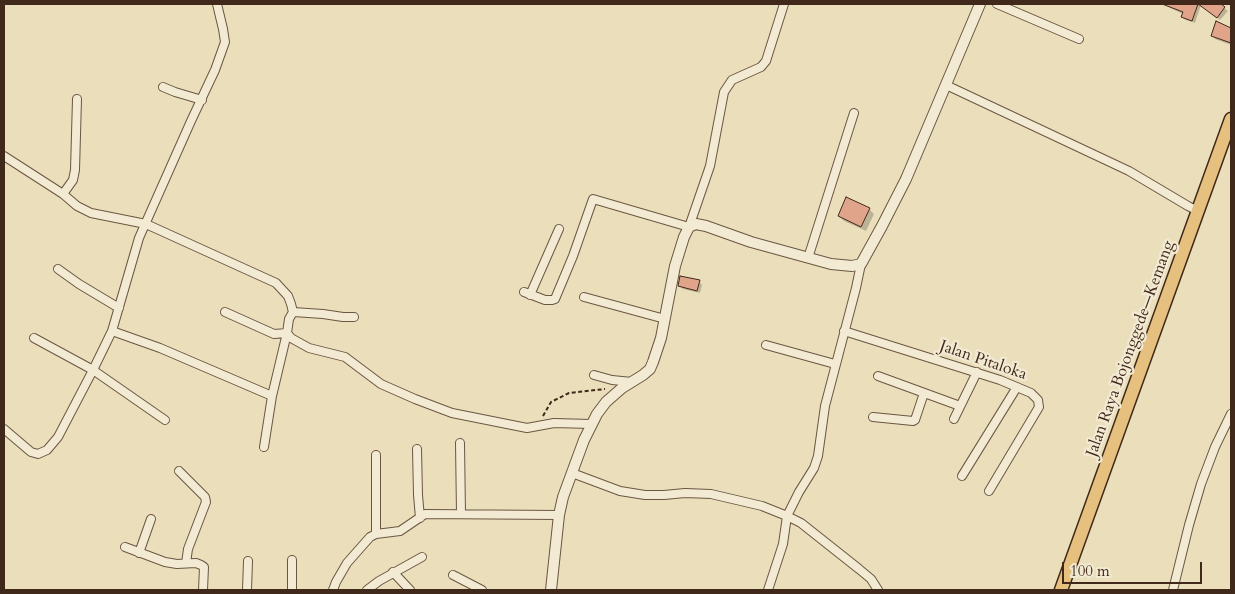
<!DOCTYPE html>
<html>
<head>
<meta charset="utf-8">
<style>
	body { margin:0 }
	#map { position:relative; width:1235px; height:594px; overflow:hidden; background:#ebdfbb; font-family:Cardo,serif }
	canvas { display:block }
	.frame { position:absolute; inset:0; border:5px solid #40281a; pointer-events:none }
	.scale { position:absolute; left:1062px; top:562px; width:140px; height:22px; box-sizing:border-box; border:2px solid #40281a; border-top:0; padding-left:6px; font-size:15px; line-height:18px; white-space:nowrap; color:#40281a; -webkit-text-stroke:4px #f2ead3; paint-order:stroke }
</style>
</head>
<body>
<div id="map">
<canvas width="1235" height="594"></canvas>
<div class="frame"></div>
<div class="scale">100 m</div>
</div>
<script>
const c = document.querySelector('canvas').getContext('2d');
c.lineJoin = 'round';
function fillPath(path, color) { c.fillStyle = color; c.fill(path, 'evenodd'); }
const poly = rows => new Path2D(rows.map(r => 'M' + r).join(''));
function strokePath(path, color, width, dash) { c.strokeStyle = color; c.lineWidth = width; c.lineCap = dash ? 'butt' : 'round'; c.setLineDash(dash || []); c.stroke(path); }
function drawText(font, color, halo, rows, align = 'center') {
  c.font = font + ' Cardo,serif'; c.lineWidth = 4.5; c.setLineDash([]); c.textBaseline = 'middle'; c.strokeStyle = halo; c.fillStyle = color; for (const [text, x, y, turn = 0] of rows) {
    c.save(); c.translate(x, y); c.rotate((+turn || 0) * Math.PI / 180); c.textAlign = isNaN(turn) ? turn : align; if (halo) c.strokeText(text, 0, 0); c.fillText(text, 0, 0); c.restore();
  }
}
fillPath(poly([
	[1168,4,1219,4,1228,11,1220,20,1201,5,1195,23,1186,20,1182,17,1183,14,1170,8,1167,5],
	[1217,23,1231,29,1231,45,1215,39,1212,35],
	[869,209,874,214,866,231,844,221,839,216],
	[699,282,702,285,700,293,683,289,679,286]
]), '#0003');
const building = poly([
	[1162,4,1198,4,1192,21,1181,17,1183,12,1162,4],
	[1198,4,1221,4,1225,7,1217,18,1198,4],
	[1216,21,1231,28,1231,43,1211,36,1216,21],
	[846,197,870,208,861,227,838,216,846,197],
	[680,276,700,280,697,291,678,286,680,276]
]);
fillPath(building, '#e0a48b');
strokePath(building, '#40281a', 1);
const minor = poly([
	[997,4,1079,39],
	[946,85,1129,171,1188,206,1198,211],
	[163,87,175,92,202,100],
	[77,99,75,170,73,180,63,194,77,206,91,213,146,224,276,283,288,296,291,304,293,312,289,319,287,333,291,338,309,348,345,357,381,384,415,399,452,413,527,428,554,423,591,424],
	[4,156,63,194],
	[808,258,854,113],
	[58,269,79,284,119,308],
	[524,292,545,300,552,300,555,299,573,256,593,199,689,227,710,166,724,92,732,80,761,67,766,61,784,4],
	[530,295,559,229],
	[584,297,665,319],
	[225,312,274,334,287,333,272,396,264,447],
	[293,312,323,314,343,317,354,317],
	[112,331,160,348,272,396],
	[844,331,1000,380,1031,393,1038,400,1039,407,989,491],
	[34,338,93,370,165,420],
	[766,345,835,364],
	[594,375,612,380,632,382],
	[878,376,960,406],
	[873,417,913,421,915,420,924,393],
	[954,419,977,372],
	[4,429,31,452,38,454,47,450,58,437,93,370,112,331,139,238,191,121,215,70,225,42,223,29,217,4],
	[460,443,461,514],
	[417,449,418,495,420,518],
	[376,455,376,534],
	[179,471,205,497,206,502,188,549,186,563],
	[572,473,620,491,645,495,664,495,685,493,711,494,762,506,787,516,799,492,814,468,818,456,825,406,856,288,861,264],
	[962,476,1017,387],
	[125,547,165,562,177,564,196,563,201,565,204,567,203,590],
	[139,553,151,519],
	[393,572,410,590],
	[453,575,482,590],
	[247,590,248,561],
	[292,590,292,560],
	[333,590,336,582,347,563,370,537,376,534,400,531,425,514,559,515],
	[367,590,379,581,422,557],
	[768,590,783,544,787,516,801,523,859,569,871,579,878,590],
	[1173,590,1189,525,1201,484,1215,447,1231,414]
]);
const tertiary = poly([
	[551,590,559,515,563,497,584,440,597,414,606,402,622,388,643,375,650,369,653,362,661,338,675,266,684,237,689,227,696,224,706,226,751,242,831,264,852,266,861,264,882,226,906,179,980,4]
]);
const trunk = poly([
	[1061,590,1231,119]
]);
strokePath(minor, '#6b5642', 10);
strokePath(tertiary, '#6b5642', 12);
strokePath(trunk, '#40281a', 15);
strokePath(poly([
	[543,416,551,402,569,393,605,389]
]), '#40281a', 2, [4, 2.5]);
strokePath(minor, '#f2ead3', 8);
strokePath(tertiary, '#f2ead3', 10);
strokePath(trunk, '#e6c07e', 12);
drawText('16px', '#40281a', '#f2ead3', [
	["Jalan Raya Bojonggede—Kemang",1131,349,-70],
	["Jalan Pitaloka",983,361,19]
]);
</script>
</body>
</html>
